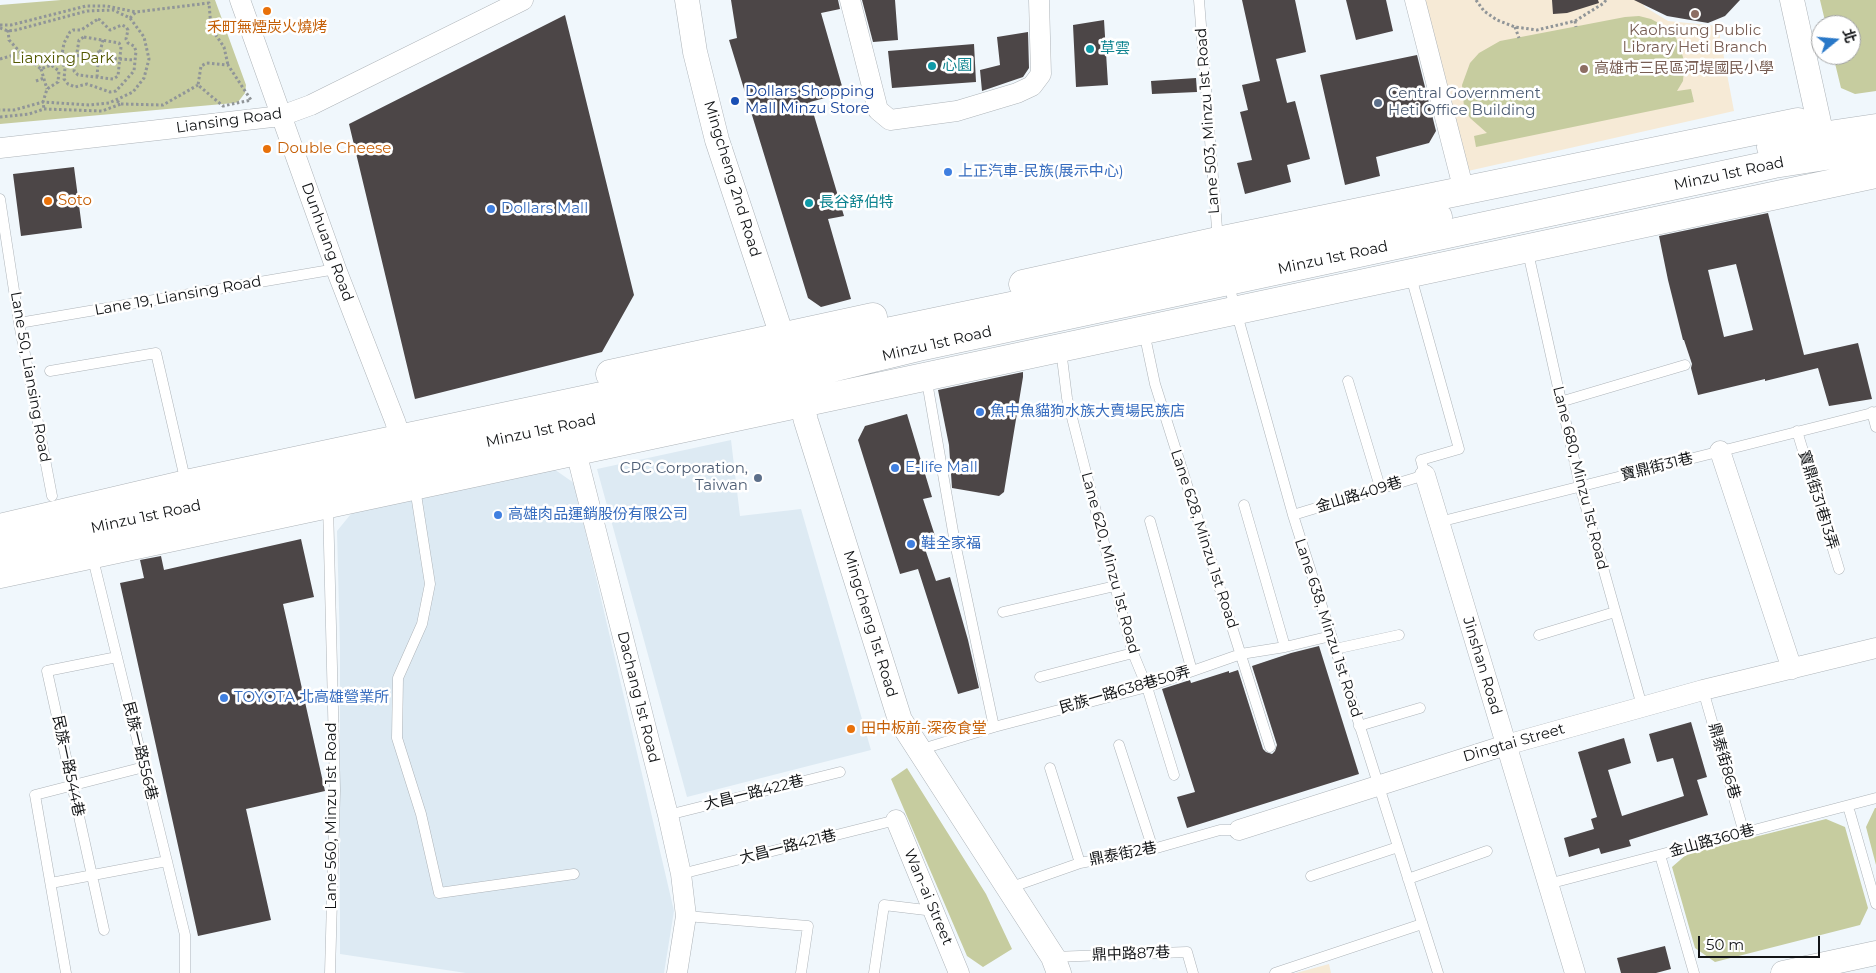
<!DOCTYPE html>
<html>
<head>
<meta charset="utf-8">
<style>
	body { margin:0 }
	#map { position:relative; width:1876px; height:973px; overflow:hidden; background:#f0f7fc; font-family:Montserrat,"Noto Sans TC",sans-serif }
	canvas { display:block }
	.north { position:absolute; left:1811px; top:15px; width:50px; height:50px; box-sizing:border-box; background:#fff; border:1px solid #a0a1a2; border-radius:50%; rotate:73deg; font-size:14px; font-weight:700; line-height:20px; text-align:center; color:#121416 }
	.north::after { content:''; display:block; margin:auto; width:18px; height:22px; background:#2978c8; clip-path:polygon(50% 0,100% 100%,50% 72%,0 100%) }
	.scale { position:absolute; left:1698px; top:936px; width:122px; height:22px; box-sizing:border-box; border:2px solid #121416; border-top:0; padding-left:6px; font-size:15px; line-height:18px; white-space:nowrap; color:#121416; -webkit-text-stroke:4px #fff; paint-order:stroke }
</style>
</head>
<body>
<div id="map">
<canvas width="1876" height="973"></canvas>
<div class="north">北</div>
<div class="scale">50 m</div>
</div>
<script>
const c = document.querySelector('canvas').getContext('2d');
c.lineJoin = 'round';
function fillPath(path, color) { c.fillStyle = color; c.fill(path, 'evenodd'); }
const poly = rows => new Path2D(rows.map(r => 'M' + r).join(''));
function strokePath(path, color, width, dash) { c.strokeStyle = color; c.lineWidth = width; c.lineCap = dash ? 'butt' : 'round'; c.setLineDash(dash || []); c.stroke(path); }
function drawText(font, color, halo, rows, align = 'center') {
  c.font = font + ' Montserrat,"Noto Sans TC",sans-serif'; c.lineWidth = 5; c.setLineDash([]); c.textBaseline = 'middle'; c.strokeStyle = halo; c.fillStyle = color; for (const [text, x, y, turn = 0] of rows) {
    c.save(); c.translate(x, y); c.rotate((+turn || 0) * Math.PI / 180); c.textAlign = isNaN(turn) ? turn : align; if (halo) c.strokeText(text, 0, 0); c.fillText(text, 0, 0); c.restore();
  }
}
fillPath(poly([
	[731,440,740,516,801,509,871,750,687,797,597,469],
	[551,467,574,483,674,911,664,973,466,973,340,954,340,647,337,531,355,509]
]), '#ddeaf3');
fillPath(poly([
	[1424,0,1640,0,1645,7,1668,21,1718,26,1734,111,1468,171],
	[1329,964,1331,973,1296,973]
]), '#f6ead6');
fillPath(poly([
	[61,0,215,0,246,85,245,93,238,102,234,103,0,124,0,5],
	[1820,0,1876,0,1876,91,1855,94,1841,88,1833,55,1851,55,1851,25,1826,25],
	[1639,16,1651,19,1664,26,1675,35,1683,57,1684,69,1683,81,1677,91,1691,89,1694,102,1476,147,1474,136,1487,133,1470,118,1464,107,1462,85,1470,63,1479,53,1500,41,1625,17],
	[907,768,986,894,1012,949,983,967,967,956,891,779],
	[1875,808,1876,808,1876,865,1866,827],
	[1826,819,1845,827,1868,908,1860,925,1715,962,1695,948,1672,867,1687,854]
]), '#c6cc9f');
fillPath(poly([
	[731,0,838,0,840,9,821,13,844,93,810,102,844,216,828,219,851,299,821,307,808,298,729,40,737,38],
	[862,0,895,0,898,40,873,42],
	[1242,0,1295,0,1306,52,1276,59,1287,103,1295,101,1310,159,1287,165,1291,182,1245,194,1237,163,1252,160,1240,112,1248,110,1242,85,1260,81],
	[1346,0,1386,0,1393,31,1356,40],
	[1552,0,1598,0,1599,3,1567,13,1553,14],
	[1634,0,1740,0,1725,16,1708,23,1667,16],
	[565,15,634,295,602,352,415,399,349,124],
	[1104,20,1108,85,1076,87,1073,25],
	[1028,32,1029,68,1023,77,982,91,980,70,1000,65,997,37],
	[974,44,976,82,892,88,888,51],
	[1417,55,1436,131,1429,143,1376,157,1380,176,1345,185,1320,75],
	[1196,78,1197,92,1152,94,1151,81],
	[74,167,82,228,21,236,13,174],
	[1768,213,1804,355,1858,343,1872,399,1829,406,1818,368,1765,381,1765,379,1698,395,1691,368,1692,364,1684,340,1683,340,1668,280,1659,236],
	[1736,264,1753,330,1724,337,1708,270],
	[1023,372,1023,377,1004,492,999,496,952,488,949,445,938,390],
	[907,414,932,497,923,499,937,542,924,546,936,581,950,577,968,640,979,688,958,694,918,569,900,574,858,440,865,426],
	[301,539,314,597,283,604,325,791,246,809,271,920,198,936,120,583,144,578,140,560,161,556,164,570],
	[1319,646,1359,774,1187,828,1177,797,1195,792,1162,689,1190,680,1191,683,1229,671,1229,673,1238,670,1263,749,1266,752,1272,754,1275,751,1277,745,1252,666,1291,653],
	[1691,722,1707,777,1697,780,1708,815,1629,840,1631,846,1601,854,1599,848,1569,857,1564,838,1594,829,1591,819,1597,817,1578,752,1624,738,1631,763,1608,770,1622,816,1684,796,1673,758,1657,762,1649,734],
	[1665,946,1671,969,1656,973,1621,973,1617,958]
]), '#4c4647');
const service = poly([
	[1199,0,1218,241],
	[0,199,19,323,52,496],
	[1527,248,1580,486,1642,706],
	[1228,282,1293,515,1438,973],
	[19,323,336,269],
	[1144,332,1155,384,1270,747],
	[1061,350,1067,398,1115,586,1133,653,1147,687,1174,775],
	[50,371,156,353,186,483],
	[926,376,955,543,994,727],
	[1348,381,1380,487],
	[1560,402,1685,365],
	[1872,412,1876,427],
	[1797,431,1839,569],
	[415,488,430,584,422,624,398,678,397,738,421,814,439,893,574,874],
	[328,504,335,790,330,973],
	[1244,505,1285,647],
	[1293,515,1425,475,1421,460,1459,449,1410,273],
	[1150,521,1192,671],
	[1439,522,1876,412],
	[92,555,185,935,185,973],
	[1003,612,1115,586],
	[1539,635,1615,612],
	[1335,649,1399,635],
	[1040,677,1133,653],
	[1703,690,1744,833],
	[1359,726,1420,708],
	[1119,745,1153,849],
	[919,750,994,727,1147,687,1241,654,1285,647,1331,636],
	[1050,768,1080,863],
	[1848,806,1876,904],
	[668,815,840,772],
	[1660,855,1694,973],
	[681,874,896,820],
	[1311,876,1398,847],
	[1408,879,1487,851],
	[51,883,167,861],
	[1548,884,1876,798],
	[1009,888,1080,863,1153,849,1220,830,1239,830],
	[686,916,808,926,801,973],
	[104,930,47,671,117,657],
	[1053,957,1187,952,1193,973],
	[66,973,35,795,144,767],
	[874,973,884,905,934,911],
	[1275,973,1422,924]
]);
const minor = poly([
	[240,0,336,269,395,421,405,451],
	[850,0,878,110,890,120,957,111,1017,93,1032,86,1041,74,1039,0],
	[1415,0,1464,191],
	[0,148,281,116,311,105,523,0],
	[569,424,668,815,681,874,686,916,677,973],
	[1720,451,1792,669],
	[1425,475,1575,973],
	[896,820,959,973],
	[1239,830,1506,745,1703,690,1876,648]
]);
const tertiary = poly([
	[687,0,695,52,717,140,788,354],
	[1792,0,1826,154],
	[797,386,806,421,900,720,1053,957,1059,973],
	[1783,973,1876,953]
]);
const primary = poly([
	[1771,147,1822,136,1876,128],
	[1023,284,1218,241,1798,122],
	[610,374,873,317],
	[0,528,186,484,734,368,872,335,1438,217],
	[0,549,569,424,795,377,923,346,1228,281,1774,164,1876,148],
	[0,574,1876,174]
]);
strokePath(service, '#aeb4b9', 11);
strokePath(minor, '#aeb4b9', 21);
strokePath(tertiary, '#aeb4b9', 25);
strokePath(primary, '#aeb4b9', 29);
strokePath(poly([
	[1476,0,1484,11,1497,20,1515,27,1537,30,1575,21,1604,3,1606,0],
	[130,18,136,12,209,3,211,28,224,47,228,65],
	[98,19,100,20,110,30,122,25,126,27,128,30,126,39,128,43,134,46,136,51,134,71,116,91,110,92,87,84,75,87,68,84,64,79,65,68,61,60,64,43,70,32,73,30,81,30,98,19],
	[1575,21,1576,27],
	[0,25,11,25,86,6,107,6,136,12],
	[1515,27,1519,38],
	[0,28,8,31,16,30,87,11,113,10,130,18,144,37,149,59,144,78,133,92,109,103,89,105,43,102,14,110,0,110],
	[8,30,9,40,21,53,41,69,51,65,59,71,58,82,47,89,43,102,44,109],
	[1719,32,1733,32],
	[84,37,119,43,121,47,118,76,113,79,78,75,74,71,79,40,84,37],
	[100,52,103,40],
	[62,54,93,57],
	[105,58,100,63,95,62,93,59,93,55,98,52,103,54,105,58,134,60],
	[0,59,21,53],
	[207,63,228,65,251,100,223,106,198,85,201,66,207,63],
	[41,69,47,89],
	[97,77,98,63],
	[36,81,44,78],
	[117,101,121,104,163,105,198,85],
	[0,117,29,114,44,109,102,111,121,104]
]), '#909598', 3, [2.5, 2.5]);
strokePath(service, '#fff', 10);
strokePath(minor, '#fff', 20);
strokePath(tertiary, '#fff', 24);
strokePath(primary, '#fff', 28);
for (const [x, y, r, color] of [
	[267,11,5,"#e8710a"],
	[1695,14,5,"#8d6e63"],
	[1090,49,5,"#0f9aa8"],
	[932,66,5,"#0f9aa8"],
	[1584,69,5,"#8d6e63"],
	[735,101,5,"#1a4fb4"],
	[1378,103,5,"#5c6f8a"],
	[267,149,5,"#e8710a"],
	[948,172,5,"#3f7fe0"],
	[48,201,5,"#e8710a"],
	[809,203,5,"#0f9aa8"],
	[491,209,5,"#3f7fe0"],
	[980,412,5,"#3f7fe0"],
	[895,468,5,"#3f7fe0"],
	[758,478,5,"#5c6f8a"],
	[498,515,5,"#3f7fe0"],
	[911,544,5,"#3f7fe0"],
	[224,698,5,"#3f7fe0"],
	[851,729,5,"#e8710a"]
]) { const dot = new Path2D(); dot.arc(x, y, r, 0, 2 * Math.PI); c.fillStyle = color; c.fill(dot); strokePath(dot, '#fff', 2); }
drawText('15px', '#c56008', '#fff', [
	["禾町無煙炭火燒烤",267,28,"center"],
	["Double Cheese",277,149],
	["Soto",58,201],
	["田中板前-深夜食堂",861,729]
], 'left');
drawText('15px', '#785e54', '#fff', [
	["Kaohsiung Public",1695,31],
	["Library Heti Branch",1695,48],
	["高雄市三民區河堤國民小學",1594,69,"left"]
]);
drawText('15px', '#0d838f', '#fff', [
	["草雲",1100,49],
	["心園",942,66],
	["長谷舒伯特",819,203]
], 'left');
drawText('15px', '#525801', '#fff', [
	["Lianxing Park",63,59]
]);
drawText('15px', '#164399', '#fff', [
	["Dollars Shopping",745,92],
	["Mall Minzu Store",745,109]
], 'left');
drawText('15px', '#4e5e75', '#fff', [
	["Central Government",1388,94],
	["Heti Office Building",1388,111],
	["CPC Corporation,",748,469,"right"],
	["Taiwan",748,486,"right"]
], 'left');
drawText('15px', '#121416', '#fff', [
	["Liansing Road",229,121,-8],
	["Lane 503, Minzu 1st Road",1208,121,-94],
	["Minzu 1st Road",1729,174,-12],
	["Mingcheng 2nd Road",732,179,73],
	["Dunhuang Road",327,242,70],
	["Minzu 1st Road",1333,258,-12],
	["Lane 19, Liansing Road",178,296,-10],
	["Minzu 1st Road",937,344,-13],
	["Lane 50, Liansing Road",30,377,80],
	["Minzu 1st Road",541,431,-12],
	["寶鼎街31巷",1657,467,-14],
	["Lane 680, Minzu 1st Road",1580,478,76],
	["金山路409巷",1359,495,-17],
	["寶鼎街31巷13弄",1818,500,73],
	["Minzu 1st Road",146,517,-12],
	["Lane 628, Minzu 1st Road",1204,539,72],
	["Lane 620, Minzu 1st Road",1110,563,75],
	["Mingcheng 1st Road",870,624,73],
	["Lane 638, Minzu 1st Road",1328,628,72],
	["Jinshan Road",1482,666,73],
	["民族一路638巷50弄",1125,690,-16],
	["Dachang 1st Road",638,697,76],
	["Dingtai Street",1514,743,-16],
	["民族一路556巷",140,751,76],
	["鼎泰街86巷",1724,761,74],
	["民族一路544巷",68,766,78],
	["大昌一路422巷",754,793,-14],
	["Lane 560, Minzu 1st Road",332,816,-90],
	["金山路360巷",1712,841,-15],
	["大昌一路421巷",788,847,-14],
	["鼎泰街2巷",1123,854,-11],
	["Wan-ai Street",928,897,67],
	["鼎中路87巷",1131,954,-2]
]);
drawText('15px', '#366cbe', '#fff', [
	["上正汽車-民族(展示中心)",958,172],
	["Dollars Mall",501,209],
	["魚中魚貓狗水族大賣場民族店",990,412],
	["E-life Mall",905,468],
	["高雄肉品運銷股份有限公司",508,515],
	["鞋全家福",921,544],
	["TOYOTA 北高雄營業所",234,698]
], 'left');
</script>
</body>
</html>
